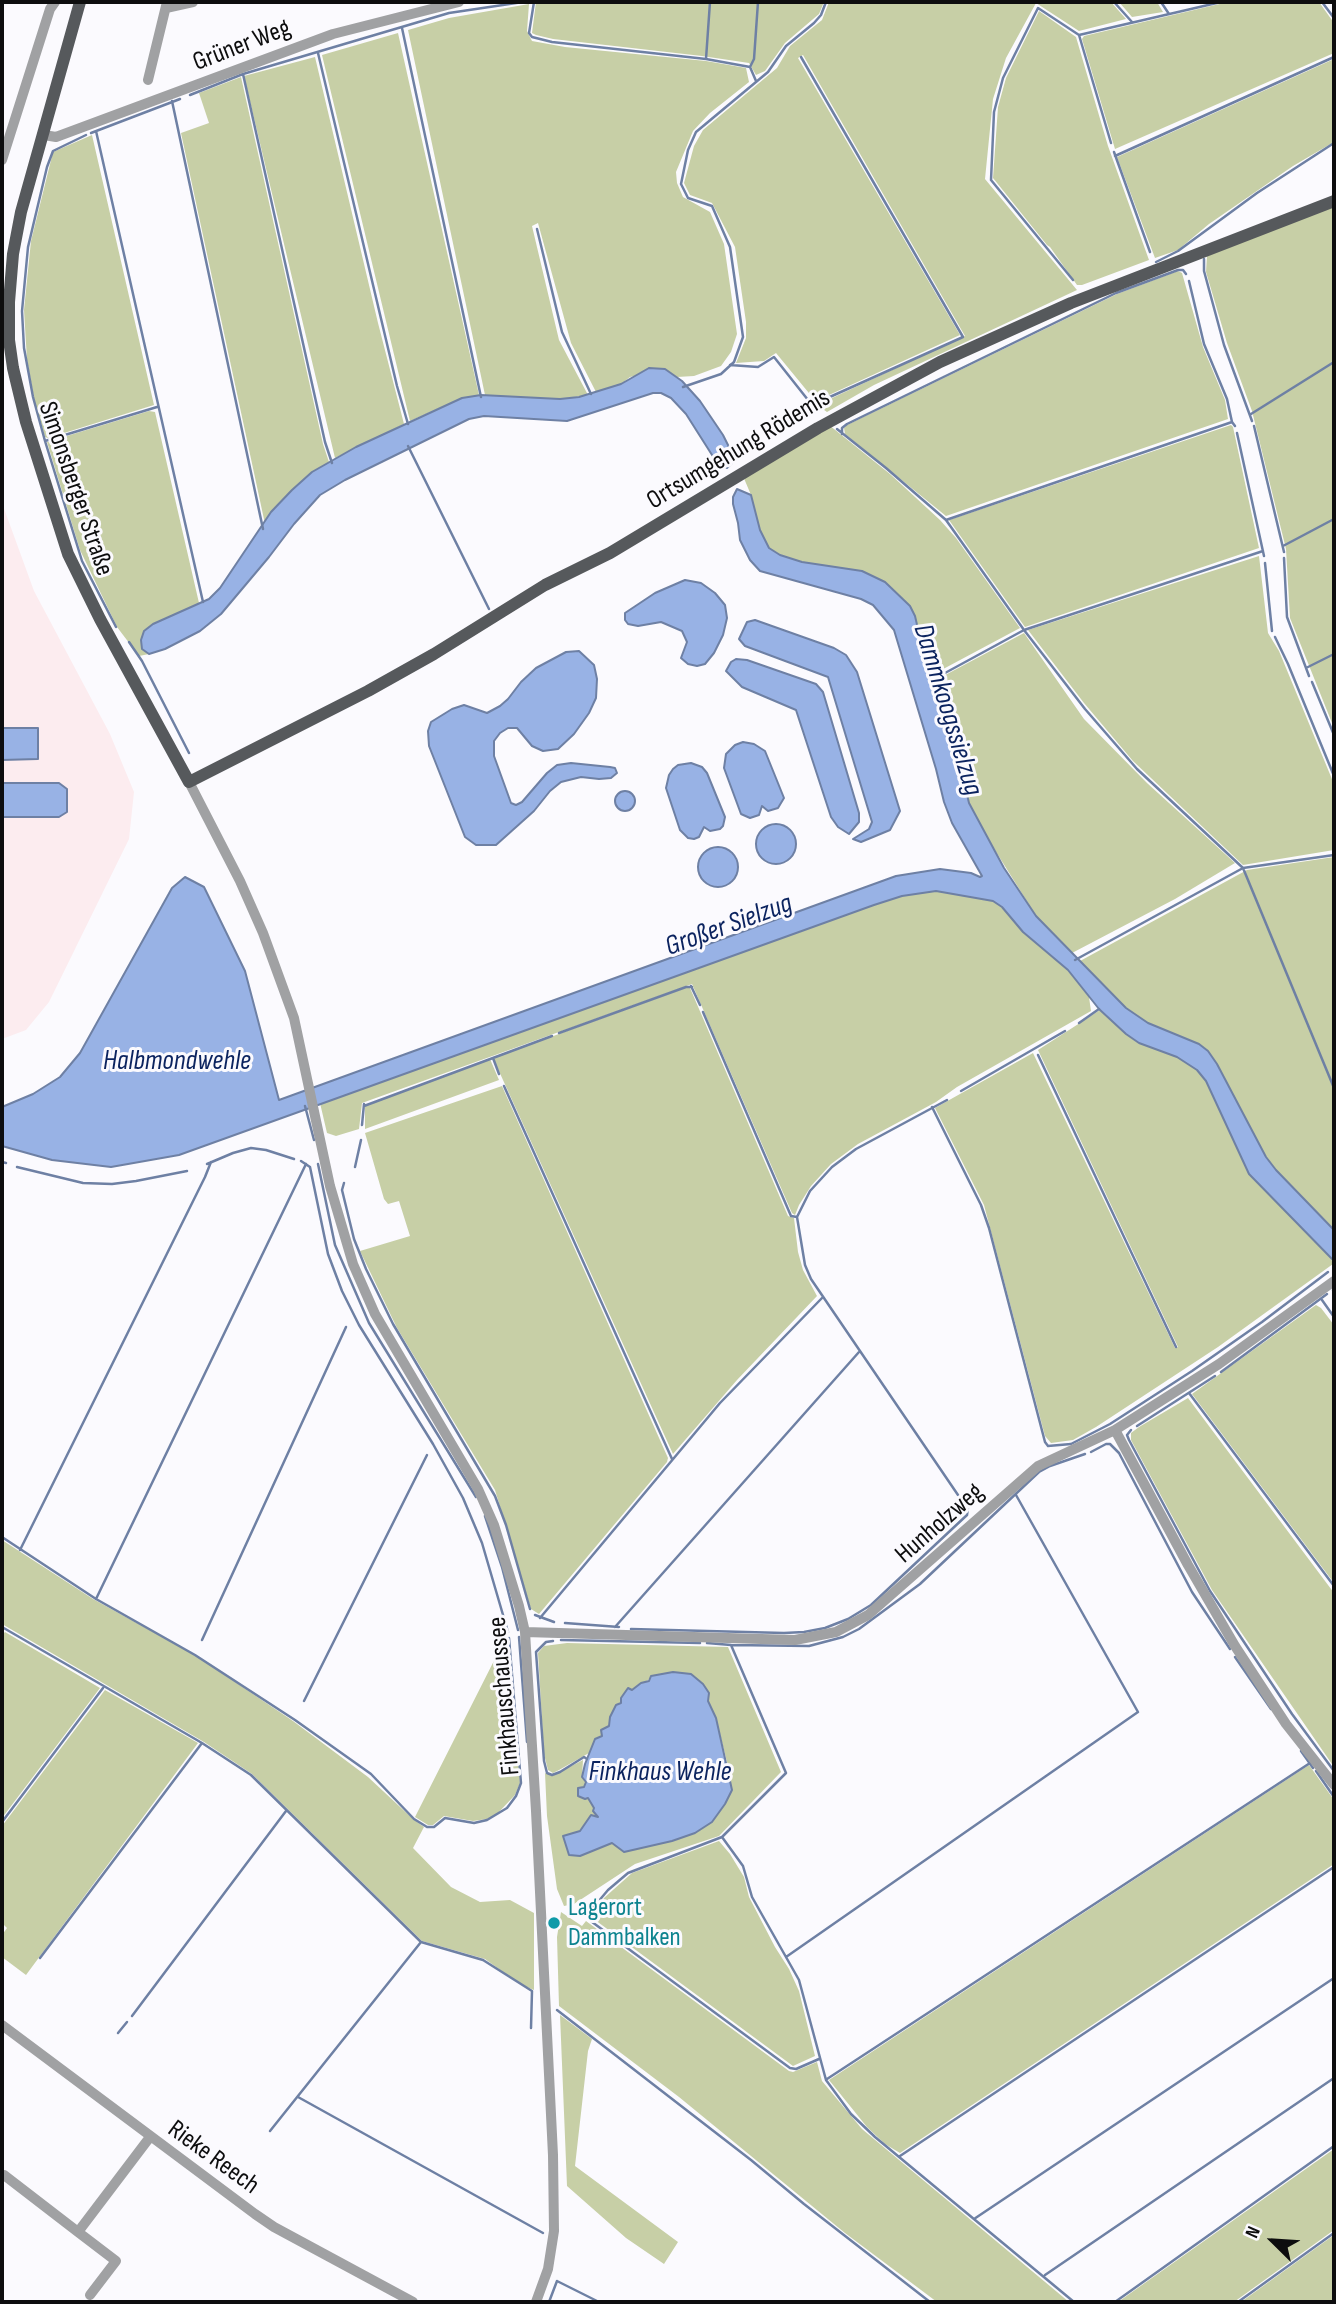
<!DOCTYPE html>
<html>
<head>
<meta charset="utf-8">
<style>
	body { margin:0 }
	#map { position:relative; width:1336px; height:2304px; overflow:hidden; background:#fbfafe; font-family:"Sofia Sans Condensed",sans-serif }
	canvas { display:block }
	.frame { position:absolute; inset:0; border:4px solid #0d0d0e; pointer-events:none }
	.north { position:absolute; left:1238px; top:2206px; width:70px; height:70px; -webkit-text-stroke:5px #fbfafe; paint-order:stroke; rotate:294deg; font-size:19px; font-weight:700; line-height:28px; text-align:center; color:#0d0d0e }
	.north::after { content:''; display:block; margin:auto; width:24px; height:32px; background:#0d0d0e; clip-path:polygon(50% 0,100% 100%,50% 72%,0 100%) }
</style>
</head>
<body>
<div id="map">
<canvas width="1336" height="2304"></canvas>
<div class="frame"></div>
<div class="north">N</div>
</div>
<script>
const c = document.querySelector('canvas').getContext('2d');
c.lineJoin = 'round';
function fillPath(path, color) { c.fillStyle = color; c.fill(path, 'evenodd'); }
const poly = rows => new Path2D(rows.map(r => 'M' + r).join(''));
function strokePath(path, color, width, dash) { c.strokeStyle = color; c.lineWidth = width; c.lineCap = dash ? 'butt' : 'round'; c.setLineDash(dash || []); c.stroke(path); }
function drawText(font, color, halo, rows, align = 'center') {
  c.font = font + ' "Sofia Sans Condensed",sans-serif'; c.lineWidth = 6; c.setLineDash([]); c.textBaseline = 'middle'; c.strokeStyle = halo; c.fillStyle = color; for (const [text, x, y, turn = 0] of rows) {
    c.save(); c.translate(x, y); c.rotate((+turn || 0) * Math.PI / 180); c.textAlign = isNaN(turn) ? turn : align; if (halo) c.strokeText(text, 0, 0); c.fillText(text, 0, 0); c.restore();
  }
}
fillPath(poly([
	[2,503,34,591,110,734,134,792,129,839,49,1002,26,1030,2,1039]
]), '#fcecef');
fillPath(poly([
	[536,2,824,2,819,14,785,43,765,71,756,75,749,63,702,56,553,39,536,35,532,33],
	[829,2,1111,2,1126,19,1079,31,1036,3,1006,58,993,99,985,179,1077,290,874,385,827,412,817,405,965,336,803,55,798,58,960,335,818,400,813,398,776,353,764,361,736,363,746,338,746,322,735,247,712,203,690,195,684,183,694,146,703,130,777,68,790,46,822,20],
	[1119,2,1157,2,1163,12,1132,17],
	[1228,2,1319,2,1334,23,1334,53,1115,149,1082,39,1084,36],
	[529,4,527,31,532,41,565,47,706,61,746,68,749,82,710,113,693,131,676,172,677,183,683,197,710,212,724,244,737,334,731,352,721,366,694,376,677,377,665,369,630,377,621,384,596,392,571,343,538,223,532,226,559,340,588,395,560,399,485,395,408,30,449,18],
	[1039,11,1076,37,1108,146,1149,260,1082,285,1077,285,1050,247,1047,245,993,178,998,107,1006,78],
	[398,33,479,395,462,398,410,421,322,55],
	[315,57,378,323,404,424,335,458,244,76],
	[1334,59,1334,142,1293,166,1209,224,1178,250,1155,258,1117,157],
	[241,77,323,444,329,462,312,472,292,490,271,512,265,524,181,133,209,123,199,93],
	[92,135,154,405,48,438,45,437,35,403,27,360,24,310,31,241,53,152],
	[1334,206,1334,728,1290,618,1286,549,1252,411,1227,343,1206,272,1207,256],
	[1178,271,1182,273,1203,347,1225,400,1228,419,946,516,845,434,844,428,847,425,1117,294],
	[149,411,155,412,199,603,153,624,144,631,142,649,149,654,139,656,117,627,80,550,47,442],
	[829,425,890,474,940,520,956,538,1020,628,932,675,926,657,926,648,921,643,915,616,862,571,802,562,780,555,769,548,760,530,751,495,743,476],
	[1231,425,1233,427,1259,548,1025,627,949,520],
	[1259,556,1268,633,1279,651,1334,784,1334,850,1243,865,1133,761,1084,703,1028,630],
	[1024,633,1084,719,1147,783,1235,863,1175,899,1072,953,1036,916,980,826,969,803,934,681],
	[1334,857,1334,1230,1276,1170,1266,1157,1217,1064,1208,1051,1199,1044,1148,1023,1126,1008,1080,961,1247,870],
	[936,891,993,901,1002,907,1023,932,1068,970,1089,997,1091,1011,957,1087,936,1102,858,1144,831,1164,811,1186,799,1205,795,1215,792,1213,692,984,362,1103,359,1129,336,1136,327,1133,320,1103,874,905,901,896],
	[685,988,690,988,788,1216,794,1218,798,1252,803,1270,817,1296,737,1380,673,1454,493,1058],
	[1100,1010,1126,1034,1138,1043,1177,1057,1197,1070,1206,1081,1249,1174,1331,1258,1333,1264,1218,1347,1096,1427,1073,1440,1051,1443,1045,1436,984,1205,935,1108,1033,1053,1175,1348,1178,1347,1038,1050],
	[490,1059,499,1080,365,1129,365,1106],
	[502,1086,668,1458,667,1462,539,1614,531,1609,495,1490,397,1328,360,1251,410,1236,399,1201,388,1204,384,1199,365,1133],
	[1316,1305,1321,1308,1334,1325,1334,1583,1192,1394],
	[1188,1398,1334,1593,1334,1767,1212,1590,1131,1440,1131,1433,1139,1427],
	[2,1540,93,1599,195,1655,293,1721,368,1777,413,1819,424,1827,413,1848,451,1887,480,1902,510,1900,534,1913,534,1990,520,1984,485,1959,422,1941,252,1774,204,1742,2,1624],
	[5,1632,100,1688,2,1818,2,1635],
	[507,1635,520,1783,515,1795,497,1814,487,1819,473,1821,444,1816,433,1825,428,1825,415,1817],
	[567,1643,728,1647,781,1772,719,1836,635,1864,574,1904,564,1906,557,1889,547,1816,545,1773,552,1776,583,1760,582,1777,586,1782,584,1787,587,1797,599,1817,585,1823,580,1831,564,1836,570,1855,580,1856,612,1843,624,1851,672,1841,695,1833,712,1822,730,1774,716,1718,707,1701,708,1693,703,1684,691,1674,673,1672,663,1676,656,1675,632,1690,628,1688,621,1698,621,1703,610,1717,609,1726,603,1736,595,1739,589,1753,559,1770,553,1773,548,1770,544,1754,538,1653,544,1646],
	[105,1690,198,1743,26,1975,2,1957,2,1935,7,1928,2,1923,2,1826],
	[1309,1765,1334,1800,1334,1864,900,2153,885,2144,867,2127,829,2080],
	[719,1841,730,1854,744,1877,749,1897,775,1947,789,1969,799,1991,815,2056,793,2066,591,1917,604,1898,632,1873],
	[561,1912,582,1926,586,1921,789,2071,793,2072,817,2062,822,2081,862,2129,1069,2302,937,2302,845,2233,679,2097,559,2006,557,1937],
	[560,2015,592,2039,588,2051,575,2166,678,2242,664,2264,626,2238,567,2186],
	[1334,2149,1334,2230,1234,2302,1118,2302],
	[1334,2235,1334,2302,1241,2302]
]), '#c7cfa6');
const water = poly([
	[649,368,665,369,682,381,700,401,723,435,733,455,732,463,727,468,719,466,686,414,671,398,661,393,653,393,567,421,484,416,469,419,345,480,320,495,294,524,269,557,221,614,200,631,165,649,149,654,142,649,141,640,144,631,153,624,209,599,220,588,271,512,292,490,312,472,356,447,462,398,481,395,560,399,579,397,621,384,649,368],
	[737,489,751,495,760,530,769,548,780,555,802,562,862,571,885,582,910,606,915,616,921,642,926,647,926,657,963,778,969,803,1004,868,1036,916,1126,1008,1148,1023,1199,1044,1208,1051,1217,1064,1266,1157,1276,1170,1334,1230,1334,1261,1249,1174,1206,1081,1197,1070,1177,1057,1139,1043,1126,1034,1099,1009,1068,970,1023,932,1002,907,993,901,936,891,902,896,874,905,179,1155,111,1167,52,1160,2,1146,2,1107,33,1094,60,1077,80,1053,172,888,185,877,204,887,245,971,279,1100,896,876,940,869,971,873,980,877,982,876,952,823,944,802,936,769,894,630,873,605,861,599,760,571,750,560,740,540,738,523,733,504,733,497,737,489],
	[685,580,701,583,715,593,725,605,727,618,723,635,714,653,705,664,697,666,688,664,681,658,687,642,682,631,661,622,638,626,628,624,625,620,625,613,655,593,685,580],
	[755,620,834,648,846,655,857,672,900,811,890,830,861,842,853,839,869,829,872,822,828,677,745,646,739,639,747,622,755,620],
	[579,651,594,665,597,679,596,698,589,713,574,734,558,749,543,751,532,746,517,728,508,728,500,733,494,741,494,756,511,803,516,805,522,802,547,773,557,765,571,763,610,767,615,768,617,773,611,778,599,779,581,777,561,782,550,791,534,811,496,845,476,845,465,837,429,746,428,731,431,722,452,709,464,705,487,713,500,706,508,699,521,682,536,668,566,652,579,651],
	[736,659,747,660,816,684,823,692,859,813,859,822,849,834,838,827,831,817,796,710,742,687,726,671,731,662,736,659],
	[2,728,38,728,38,759,2,760,2,728],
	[743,742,754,744,765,751,784,798,778,808,768,811,762,806,759,815,750,818,741,814,724,768,726,754,735,745,743,742],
	[691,763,702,767,707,773,725,817,723,826,720,829,710,831,704,827,699,837,694,839,688,838,680,830,666,788,669,775,673,769,678,765,691,763],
	[2,783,59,783,67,789,67,812,59,817,2,817,2,783],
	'615 801a10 10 0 1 1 20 0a10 10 0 1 1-20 0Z',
	'756 844a20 20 0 1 1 40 0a20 20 0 1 1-40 0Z',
	'698 867a20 20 0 1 1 40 0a20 20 0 1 1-40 0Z',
	[673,1672,691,1674,703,1684,709,1693,708,1701,716,1718,732,1790,725,1804,712,1822,695,1833,672,1841,624,1852,612,1843,580,1856,569,1855,563,1836,580,1831,591,1815,598,1817,593,1811,594,1808,588,1798,585,1799,578,1796,578,1788,584,1787,586,1782,582,1777,585,1764,595,1739,602,1736,601,1730,609,1726,610,1717,616,1705,621,1703,621,1698,628,1688,632,1690,641,1683,649,1681,651,1676,673,1672]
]);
fillPath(water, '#98b2e5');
strokePath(water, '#6e80a4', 2);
strokePath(poly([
	[534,2,529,33,532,37,552,42,706,59,750,67,756,81],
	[1114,2,1132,22],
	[1161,2,1169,14],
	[1322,2,1334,18],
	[402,28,481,397],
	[318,53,397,386,408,424],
	[706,59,710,2],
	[750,67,754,59,758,2],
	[243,74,325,442,332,463],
	[190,95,243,74,449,13,523,2],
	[172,101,263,529],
	[96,131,203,602],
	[91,133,180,99],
	[86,135,53,151,47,167,28,247,22,311,24,348,33,397,45,441,82,561,116,627],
	[1111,143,1079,35,1221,2],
	[1114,152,1150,252],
	[1115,156,1334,57],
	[537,229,562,332,591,394],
	[1204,259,1204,271,1224,345,1252,421],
	[1156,262,1178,251,1257,193,1334,143],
	[1073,280,991,180,994,112,1003,78,1038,8,1079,35],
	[1189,281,1204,344,1227,399,1232,422,1235,426],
	[730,365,758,367,774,357,812,405,963,337,801,57],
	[683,387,721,374,734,362,743,337,730,247,712,206,688,198,681,184,688,150,696,132,768,72,786,46,814,23,821,15,826,2],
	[1251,414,1334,362],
	[1254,426,1284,552],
	[837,429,886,468,946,520,1024,630,934,679],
	[1237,433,1264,556],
	[842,434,842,428,847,424,1116,293,1178,270,1183,270,1186,274],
	[45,441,157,407],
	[408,446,489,609],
	[946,520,1232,422],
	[1283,546,1334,519],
	[1263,551,1024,630,1085,709,1137,769,1243,868,1334,1088],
	[1284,558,1287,617,1309,676],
	[1265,563,1272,631],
	[1275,637,1288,664,1334,776],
	[129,642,142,661,189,753],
	[1306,668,1334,654],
	[1312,682,1334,735],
	[1075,960,1243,868,1334,855],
	[691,986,700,1005],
	[703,1012,791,1216,797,1217],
	[1079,1023,1099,1009],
	[559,1033,686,987,692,987],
	[1038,1055,1176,1347],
	[493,1058,499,1074],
	[504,1086,672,1459],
	[961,1091,1065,1031],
	[947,1100,856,1149,832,1167,810,1191,797,1217,805,1265,811,1279,958,1495],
	[305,1106,314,1140],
	[364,1106,552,1036],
	[932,1107,981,1205,989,1228,1045,1442,1048,1446,1071,1444,1110,1424,1192,1371,1262,1322,1328,1272],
	[362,1125,364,1104],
	[301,1161,310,1167,328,1254,342,1291,359,1325,433,1444,463,1498,482,1543,508,1632],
	[2,1162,6,1163],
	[207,1164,233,1153,251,1148,266,1150,294,1159],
	[318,1164,335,1245,369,1323,476,1497],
	[17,1167,83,1183,112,1184,136,1181,187,1171],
	[355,1167,361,1140],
	[344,1183,342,1190,354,1239,366,1269,393,1324,495,1496,506,1525,530,1609],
	[1333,1290,1334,1289],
	[1322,1300,1334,1317],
	[1221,1372,1327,1294],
	[1189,1393,1334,1586],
	[1137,1426,1215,1376],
	[1131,1430,1127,1435,1129,1440,1210,1591,1292,1714,1334,1771],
	[1091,1452,1106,1444,1110,1444,1119,1453,1192,1592,1230,1649],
	[485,1516,502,1567,518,1630],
	[2,1537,96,1599,195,1655,295,1720,371,1774,414,1819,427,1827,434,1827,445,1818,474,1823,487,1820,507,1808,516,1796,521,1783,509,1638],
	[20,1550,205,1177,211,1162],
	[96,1599,306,1164],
	[535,1615,554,1622],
	[540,1618,720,1403,822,1298],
	[565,1623,619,1627],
	[2,1627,202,1743,251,1775,421,1942,483,1960,532,1991,531,2028],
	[615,1627,859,1352],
	[631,1629,784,1633,804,1632,825,1628,848,1619,871,1605,967,1515,968,1507],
	[519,1637,527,1742],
	[202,1640,346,1327],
	[561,1640,700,1643],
	[553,1641,546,1642,536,1652,544,1761,547,1773,552,1775,560,1772,584,1757,587,1759],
	[707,1643,731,1645,786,1773,722,1837,743,1866,752,1897,799,1980,826,2080,851,2114,875,2137,1074,2302],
	[731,1645,809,1646,843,1637,859,1629,920,1584,1039,1472,1050,1466,1085,1454],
	[1235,1657,1271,1709],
	[304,1701,427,1455],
	[1301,1751,1313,1768],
	[1316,1771,1334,1797],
	[2,1822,103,1688],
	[722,1837,628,1873,608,1890,592,1909,588,1919,790,2068,796,2069,819,2059],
	[786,1957,1138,1712,1016,1495],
	[40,1958,202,1743],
	[557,2010,751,2160,804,2204,930,2302],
	[132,2016,286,1811],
	[118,2033,127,2022],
	[827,2079,1310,1763],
	[298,2097,543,2233],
	[270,2131,421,1942],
	[900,2156,1334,1867],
	[974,2219,1334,1978],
	[1045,2275,1334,2078],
	[549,2302,557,2281,599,2302],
	[1115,2302,1334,2146],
	[1238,2302,1334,2233]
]), '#6e80a4', 2.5);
strokePath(poly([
	[166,8,193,2],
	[148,80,167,2],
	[44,135,56,137,333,34,459,2],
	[2,160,50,9,55,2],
	[189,782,240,881,263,933,294,1018,330,1186,353,1264,375,1314,478,1489,494,1525,519,1606,525,1632,536,1811,553,2155,554,2231,548,2269,536,2302],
	[1115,1430,1188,1565,1235,1646,1286,1724,1334,1785],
	[525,1632,795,1640,836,1632,868,1615,1038,1466,1115,1430,1219,1364,1334,1281],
	[2,2025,255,2214,274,2227,413,2302],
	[4,2175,78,2232,150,2137],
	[78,2232,116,2261,90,2295]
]), '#a0a1a3', 10);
strokePath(poly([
	[80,2,21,212,13,254,9,302,9,340,13,368,26,422,68,554,100,619,189,782,368,691,434,654,545,585,610,553,818,428,940,362,1071,303,1334,201]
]), '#56595c', 12);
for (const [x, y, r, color] of [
	[554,1923,7,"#0f9aa8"]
]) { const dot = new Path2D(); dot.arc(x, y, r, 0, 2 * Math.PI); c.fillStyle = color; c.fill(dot); strokePath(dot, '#fbfafe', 2.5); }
drawText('26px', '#0d0d0e', '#fbfafe', [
	["Grüner Weg",242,46,-21],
	["Ortsumgehung Rödemis",739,450,-31],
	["Simonsberger Straße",75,489,71],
	["Hunholzweg",940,1524,-41],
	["Finkhauschaussee",505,1696,-95],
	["Rieke Reech",213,2158,36]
]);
drawText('26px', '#0d838f', '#fbfafe', [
	["Lagerort",568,1908],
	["Dammbalken",568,1938]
], 'left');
drawText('italic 28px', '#0b235f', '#fbfafe', [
	["Dammkoogssielzug",947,710,73],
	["Großer Sielzug",729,926,-20],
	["Halbmondwehle",177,1062],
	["Finkhaus Wehle",660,1773]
]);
</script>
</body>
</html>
